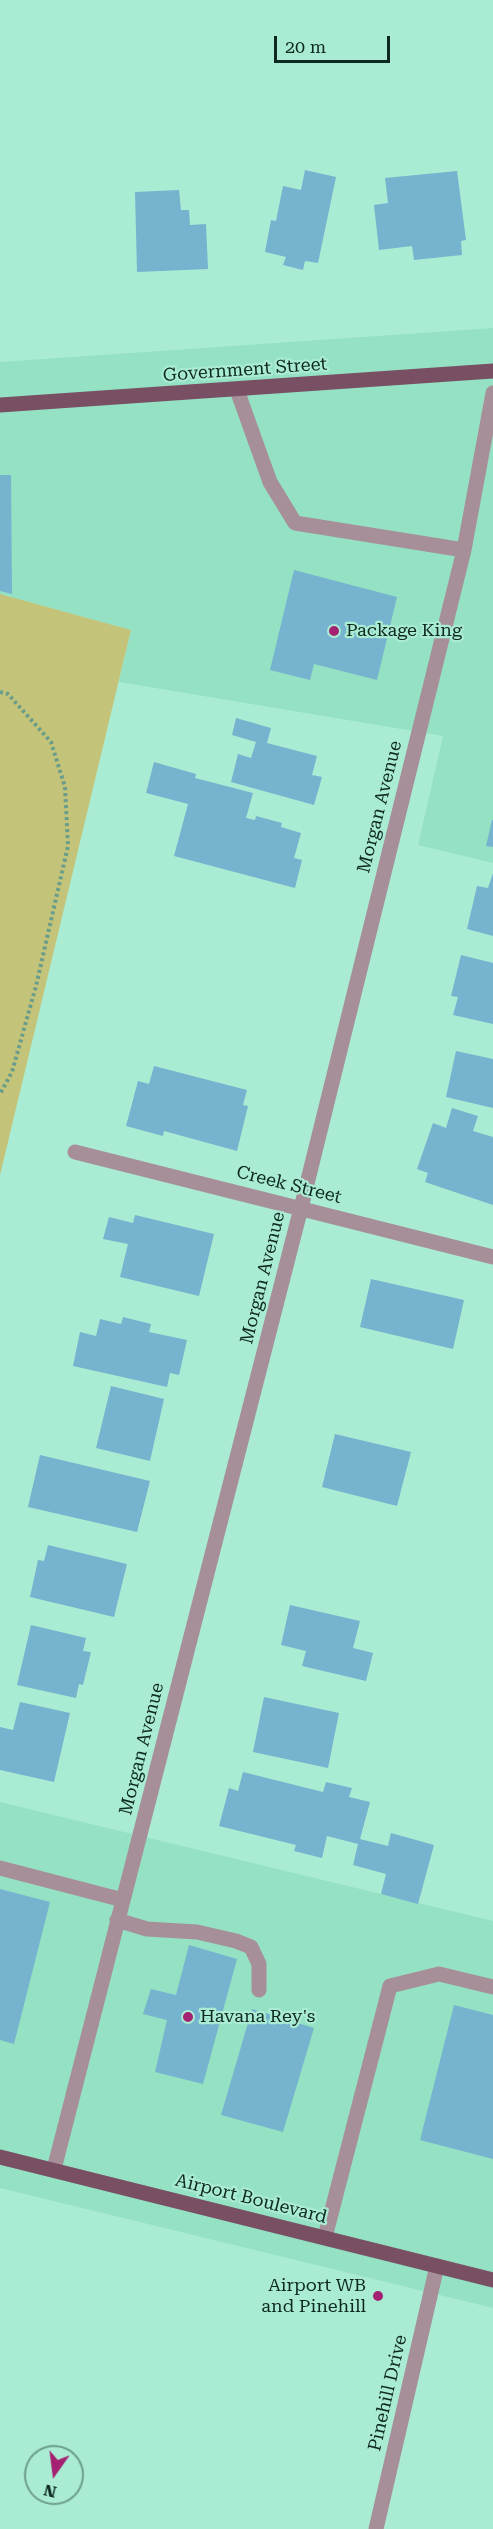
<!DOCTYPE html>
<html>
<head>
<meta charset="utf-8">
<style>
	body { margin:0 }
	#map { position:relative; width:493px; height:2529px; overflow:hidden; background:#aaecd3; font-family:"Roboto Serif",serif }
	canvas { display:block }
	.north { position:absolute; left:24px; top:2445px; width:60px; height:60px; box-sizing:border-box; background:#aaecd3; border:2px solid #6c9e8b; border-radius:50%; rotate:194deg; font-size:16px; font-weight:700; line-height:24px; text-align:center; color:#0e2920 }
	.north::after { content:''; display:block; margin:auto; width:21px; height:27px; background:#a42271; clip-path:polygon(50% 0,100% 100%,50% 72%,0 100%) }
	.scale { position:absolute; left:274px; top:36px; width:116px; height:27px; box-sizing:border-box; border:3px solid #0e2920; border-top:0; padding-left:8px; font-size:18px; line-height:21px; white-space:nowrap; color:#0e2920; -webkit-text-stroke:4px #aaecd3; paint-order:stroke }
</style>
</head>
<body>
<div id="map">
<canvas width="493" height="2529"></canvas>
<div class="north">N</div>
<div class="scale">20 m</div>
</div>
<script>
const c = document.querySelector('canvas').getContext('2d');
c.lineJoin = 'round';
function fillPath(path, color) { c.fillStyle = color; c.fill(path, 'evenodd'); }
const poly = rows => new Path2D(rows.map(r => 'M' + r).join(''));
function strokePath(path, color, width, dash) { c.strokeStyle = color; c.lineWidth = width; c.lineCap = dash ? 'butt' : 'round'; c.setLineDash(dash || []); c.stroke(path); }
function drawText(font, color, halo, rows, align = 'center') {
  c.font = font + ' "Roboto Serif",serif'; c.lineWidth = 4.5; c.setLineDash([]); c.textBaseline = 'middle'; c.strokeStyle = halo; c.fillStyle = color; for (const [text, x, y, turn = 0] of rows) {
    c.save(); c.translate(x, y); c.rotate((+turn || 0) * Math.PI / 180); c.textAlign = isNaN(turn) ? turn : align; if (halo) c.strokeText(text, 0, 0); c.fillText(text, 0, 0); c.restore();
  }
}
fillPath(poly([
	[493,328,493,863,418,845,443,736,119,682,131,630,0,594,0,362],
	[0,1802,493,1921,493,2308,0,2188]
]), '#95e1c4');
fillPath(poly([
	[0,594,131,630,0,1175]
]), '#c3c479');
fillPath(poly([
	[305,170,336,177,318,263,305,261,303,270,283,265,286,257,265,252,271,220,276,221,283,186,301,190],
	[457,171,466,240,461,241,462,255,414,260,412,246,379,250,374,205,388,203,385,178],
	[179,190,181,210,189,210,190,225,206,224,208,269,137,272,135,192],
	[0,475,11,475,12,594,0,591],
	[294,570,397,597,377,680,314,664,310,680,270,670],
	[236,718,271,728,267,743,317,756,312,775,322,777,314,805,231,782,238,754,251,758,256,742,232,735],
	[154,762,196,774,195,778,253,793,246,818,255,820,256,816,282,823,281,827,301,833,294,858,302,860,295,888,174,856,188,804,146,793],
	[492,820,493,820,493,847,486,846],
	[493,873,493,936,467,929,477,886,488,888],
	[461,955,493,963,493,1024,453,1015,458,997,451,996],
	[456,1051,493,1059,493,1108,446,1097],
	[154,1066,247,1090,243,1105,248,1106,237,1151,164,1131,163,1136,126,1126,138,1081,149,1084],
	[452,1108,478,1116,473,1131,493,1137,493,1205,425,1182,428,1173,417,1169,433,1123,446,1128],
	[135,1215,214,1234,199,1296,120,1277,128,1244,103,1239,109,1217,133,1223],
	[371,1279,464,1300,453,1349,360,1327],
	[123,1317,151,1324,149,1332,187,1340,179,1375,170,1373,167,1387,73,1366,80,1332,96,1336,100,1319,121,1324],
	[111,1386,164,1399,150,1461,96,1448],
	[335,1434,411,1452,397,1506,322,1487],
	[40,1455,150,1481,137,1532,28,1507],
	[48,1545,127,1564,114,1617,30,1597,38,1560,44,1561],
	[290,1605,360,1621,353,1648,373,1653,366,1681,302,1666,306,1651,281,1645],
	[31,1625,86,1638,83,1651,91,1652,83,1685,79,1684,76,1698,17,1685],
	[264,1697,339,1713,328,1768,253,1752],
	[20,1702,70,1713,54,1782,0,1770,0,1727,13,1730],
	[243,1772,323,1792,326,1782,352,1788,349,1797,370,1802,360,1839,388,1846,391,1833,434,1845,418,1904,381,1894,386,1874,353,1865,358,1844,327,1836,322,1858,294,1851,296,1845,219,1826,229,1788,238,1791],
	[0,1889,50,1902,14,2044,0,2040],
	[189,1945,237,1959,203,2084,155,2072,167,2020,143,2014,151,1989,176,1995],
	[454,2005,493,2015,493,2159,420,2140],
	[252,2009,314,2028,283,2132,221,2115]
]), '#76b3cf');
strokePath(poly([
	[0,692,8,694,51,742,65,787,68,846,36,986,12,1072,0,1094]
]), '#6a9c8a', 4, [3, 3]);
strokePath(poly([
	[237,390,270,482,295,523,464,550],
	[75,1152,493,1257],
	[0,1868,123,1900],
	[117,1920,147,1929,197,1932,236,1941,251,1947,259,1964,259,1990],
	[54,2169,301,1208,464,550,493,393],
	[325,2237,390,1986,439,1974,493,1987],
	[376,2529,437,2266]
]), '#a78f9a', 15);
strokePath(poly([
	[0,405,493,371],
	[0,2157,493,2280]
]), '#794f64', 15);
for (const [x, y, r, color] of [
	[334,631,6,"#a42271"],
	[188,2017,6,"#a42271"],
	[378,2296,6,"#a42271"]
]) { const dot = new Path2D(); dot.arc(x, y, r, 0, 2 * Math.PI); c.fillStyle = color; c.fill(dot); strokePath(dot, '#aaecd3', 2); }
drawText('18px', '#0e2920', '#aaecd3', [
	["Government Street",245,370,-4],
	["Morgan Avenue",380,807,-76],
	["Creek Street",289,1185,14],
	["Morgan Avenue",263,1278,-76],
	["Morgan Avenue",142,1749,-76],
	["Airport Boulevard",251,2199,14],
	["Pinehill Drive",388,2393,-77]
]);
drawText('18px', '#0e2920', '#aaecd3', [
	["Package King",346,631],
	["Havana Rey's",200,2017],
	["Airport WB",366,2286,"right"],
	["and Pinehill",366,2307,"right"]
], 'left');
</script>
</body>
</html>
